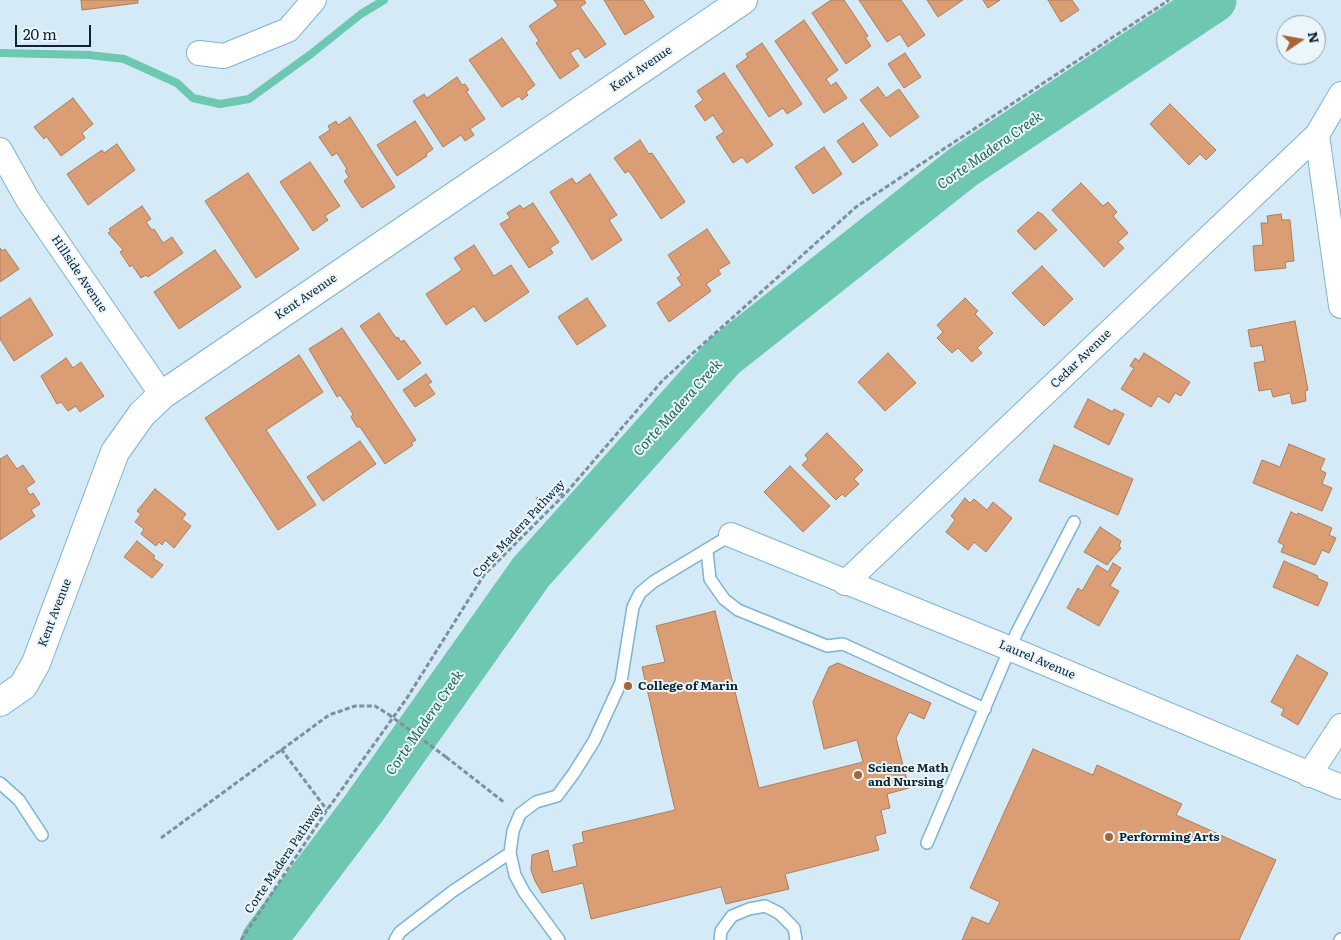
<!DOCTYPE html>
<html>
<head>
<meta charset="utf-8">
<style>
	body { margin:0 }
	#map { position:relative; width:1341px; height:940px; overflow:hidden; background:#d4eaf7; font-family:Literata,serif }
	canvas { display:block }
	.north { position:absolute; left:1276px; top:15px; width:50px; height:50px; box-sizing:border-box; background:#eaf5fc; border:1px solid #92a2ab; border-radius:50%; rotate:78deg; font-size:14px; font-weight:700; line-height:20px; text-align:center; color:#0e2531 }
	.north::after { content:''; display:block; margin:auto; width:18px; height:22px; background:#a76532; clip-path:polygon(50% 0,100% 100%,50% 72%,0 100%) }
	.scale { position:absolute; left:15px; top:25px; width:76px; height:22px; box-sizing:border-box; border:2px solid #0e2531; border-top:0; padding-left:6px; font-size:15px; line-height:18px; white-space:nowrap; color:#0e2531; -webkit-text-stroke:4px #eaf5fc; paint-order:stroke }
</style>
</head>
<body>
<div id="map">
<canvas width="1341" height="940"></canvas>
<div class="north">N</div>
<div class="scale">20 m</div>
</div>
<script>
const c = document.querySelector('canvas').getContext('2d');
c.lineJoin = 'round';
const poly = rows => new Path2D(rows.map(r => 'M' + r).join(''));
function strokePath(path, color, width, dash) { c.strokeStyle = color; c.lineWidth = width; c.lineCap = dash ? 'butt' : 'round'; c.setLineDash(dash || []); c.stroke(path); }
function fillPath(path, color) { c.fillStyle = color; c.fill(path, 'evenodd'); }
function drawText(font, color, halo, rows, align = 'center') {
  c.font = font + ' Literata,serif'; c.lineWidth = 4; c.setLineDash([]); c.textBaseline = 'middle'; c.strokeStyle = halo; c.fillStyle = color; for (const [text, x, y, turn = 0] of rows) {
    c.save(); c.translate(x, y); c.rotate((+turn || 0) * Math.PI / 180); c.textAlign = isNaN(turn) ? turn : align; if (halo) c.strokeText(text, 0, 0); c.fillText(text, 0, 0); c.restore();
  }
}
strokePath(poly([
	[0,53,89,55,124,59,177,83,193,98,220,104,249,99,311,54,361,14,384,0]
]), '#6ec7b0', 8);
strokePath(poly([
	[264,940,364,808,531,572,724,356,963,167,1214,0]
]), '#6ec7b0', 45);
const building = poly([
	[81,0,138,0,138,3,82,10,81,0],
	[554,0,584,0,586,3,580,7,606,44,585,58,578,48,570,53,579,66,560,79,536,43,539,41,529,26,558,6,554,0],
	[604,0,643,0,654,17,625,35,604,0],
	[831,0,844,0,868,36,865,37,871,46,846,64,812,13,831,0],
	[859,0,901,0,925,35,908,47,900,34,887,42,859,0],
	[927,0,963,0,938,17,927,0],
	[983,0,1000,0,988,8,983,0],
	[1048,0,1072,0,1079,10,1061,22,1048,0],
	[804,20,838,70,826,79,831,86,836,82,847,98,824,113,775,41,804,20],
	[502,38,535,85,526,92,528,95,522,100,519,96,502,107,469,60,502,38],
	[762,43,802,104,787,114,783,108,769,117,736,66,748,57,746,54,762,43],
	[905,53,921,77,904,88,888,64,905,53],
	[724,73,773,145,747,163,742,157,733,163,716,137,724,132,713,115,705,121,695,106,703,100,697,91,724,73],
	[457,77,462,85,465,84,469,90,466,91,485,119,470,129,474,135,465,141,461,135,443,147,413,101,424,94,427,98,457,77],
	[878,87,886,98,899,89,919,117,890,137,860,100,878,87],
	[73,98,93,124,82,133,85,138,61,156,46,136,44,139,34,127,73,98],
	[1170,104,1216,150,1206,160,1200,154,1189,165,1150,124,1170,104],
	[350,117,395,187,362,208,344,181,349,177,345,171,347,169,337,153,332,156,319,137,330,130,328,126,336,121,338,125,350,117],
	[415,121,433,149,426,154,427,156,397,176,377,145,415,121],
	[863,123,878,145,853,163,837,141,863,123],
	[640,140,649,154,652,153,685,202,661,219,629,171,625,173,614,158,640,140],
	[117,144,135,170,88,205,67,174,102,150,104,153,117,144],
	[824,147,842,174,813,194,795,167,824,147],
	[310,162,340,206,325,216,328,220,313,231,280,182,310,162],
	[248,173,299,249,256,278,205,201,248,173],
	[590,174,617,215,609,220,622,240,592,260,550,192,572,178,576,184,590,174],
	[1081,183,1103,206,1108,202,1117,212,1113,216,1128,233,1118,242,1124,248,1104,267,1052,210,1081,183],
	[533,203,559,242,550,248,553,253,529,268,500,224,510,218,507,213,520,205,523,209,533,203],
	[142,206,151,219,146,222,152,230,154,229,163,243,172,237,183,253,148,277,146,275,141,278,132,265,130,267,120,252,123,250,108,233,111,231,109,229,142,206],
	[1038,212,1042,214,1057,230,1035,250,1017,231,1038,212],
	[1281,214,1282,220,1290,220,1294,261,1285,262,1286,268,1255,271,1253,246,1263,245,1261,223,1268,223,1267,216,1281,214],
	[707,229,730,263,718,270,721,274,706,284,711,291,669,322,657,303,682,285,677,278,681,275,668,255,707,229],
	[474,245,494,276,511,265,529,292,485,322,474,306,446,325,426,294,462,270,454,258,474,245],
	[0,248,2,251,5,249,19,269,0,282,0,248],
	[215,250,241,287,179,329,154,292,215,250],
	[1042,266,1073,299,1044,326,1012,293,1042,266],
	[30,298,53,335,14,361,0,339,0,318,30,298],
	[587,298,606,326,577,345,558,317,587,298],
	[965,298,978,311,975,314,993,333,977,348,982,353,972,362,958,348,952,353,937,338,943,332,937,325,965,298],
	[379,313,396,338,398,337,401,342,404,340,421,363,398,380,360,326,379,313],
	[1295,321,1308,390,1305,391,1306,401,1292,404,1290,393,1273,397,1271,389,1259,391,1254,363,1265,361,1262,345,1251,347,1248,330,1295,321],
	[342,328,416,440,411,443,413,445,385,464,360,427,357,427,351,417,353,414,340,395,337,397,309,349,342,328],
	[888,353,916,383,885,411,858,382,888,353],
	[1144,353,1190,382,1181,396,1175,393,1169,403,1158,396,1151,407,1121,389,1134,368,1130,366,1135,358,1139,361,1144,353],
	[299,355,323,392,266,430,316,505,278,530,205,418,299,355],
	[66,358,73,368,81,362,104,396,80,412,76,406,68,411,61,402,57,404,41,376,66,358],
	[426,374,432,382,428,384,435,394,415,407,403,390,426,374],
	[1088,399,1113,412,1114,409,1124,414,1109,445,1074,427,1088,399],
	[827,433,863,470,854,479,859,484,845,497,842,494,836,500,802,465,808,459,805,455,827,433],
	[360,441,376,464,323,501,307,477,360,441],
	[1289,444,1325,459,1320,470,1326,473,1322,484,1332,488,1322,511,1253,483,1262,460,1280,467,1289,444],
	[1054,445,1133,479,1118,515,1039,481,1054,445],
	[7,455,17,469,23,465,35,482,26,488,30,495,33,493,40,504,31,510,35,516,0,540,0,459,7,455],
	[790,466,830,506,803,532,764,492,790,466],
	[155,489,186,514,182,519,191,526,174,548,165,540,162,545,159,542,156,546,141,534,144,529,135,522,141,514,137,511,155,489],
	[965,498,970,503,974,499,987,510,993,502,1012,518,986,552,974,542,968,550,946,532,955,520,951,516,965,498],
	[1291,512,1297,515,1298,513,1332,528,1329,535,1336,538,1329,553,1322,550,1315,565,1281,552,1284,545,1278,542,1291,512],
	[1100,527,1121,541,1119,546,1121,548,1107,565,1084,552,1100,527],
	[137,541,155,556,153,558,163,565,152,578,124,557,137,541],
	[1284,561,1318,576,1317,578,1328,583,1318,606,1273,587,1284,561],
	[1113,563,1121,568,1110,586,1119,591,1099,626,1067,608,1078,588,1082,591,1097,565,1108,572,1113,563],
	[715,611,759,788,863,762,857,740,824,749,813,702,829,667,838,663,931,703,924,719,909,712,896,738,909,788,887,794,890,808,881,810,886,833,875,836,879,850,785,874,789,889,726,904,721,887,591,919,583,883,542,893,535,881,531,870,532,855,548,850,553,872,577,866,573,845,584,842,582,832,675,810,642,667,665,662,656,626,715,611],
	[1297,655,1328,673,1298,725,1281,715,1284,709,1271,702,1297,655],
	[1033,749,1093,775,1097,765,1182,804,1176,815,1276,860,1239,940,962,940,972,917,989,924,1000,902,970,888,1033,749]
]);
fillPath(building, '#db9e74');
strokePath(building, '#ac7d5d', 1);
const lane = poly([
	[707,551,710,579,724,599,738,610,827,646,843,644,985,709],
	[0,783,19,800,42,835],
	[927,843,1017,632,1074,522],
	[510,853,515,875,524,892,559,940],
	[395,940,400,932,453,891,510,853,513,831,520,814,536,802,557,796,574,773,594,741,621,682,633,607,640,593,653,582,731,535],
	[720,940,721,931,732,916,749,909,765,906,779,913,794,928,796,940],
	[1340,940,1341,939]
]);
const street = poly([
	[199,53,224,56,288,30,314,0],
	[1317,135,1341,306],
	[0,150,28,200,162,395],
	[731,535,1011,649,1341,787],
	[845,583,1317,135,1341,94],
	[1309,775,1341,726]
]);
const secondary = poly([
	[0,702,23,686,36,663,115,452,142,414,162,395,743,0]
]);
strokePath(lane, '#7db3d3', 14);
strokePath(street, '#7db3d3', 26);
strokePath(secondary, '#7db3d3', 30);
strokePath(poly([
	[536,499,565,493],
	[281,749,327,810],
	[446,757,505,803],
	[161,838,329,715,355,706,375,706,388,714],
	[241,940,327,810,407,698,484,575,566,493,663,380,856,207,1169,0]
]), '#7b929e', 3, [5, 2.5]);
strokePath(lane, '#fff', 11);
strokePath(street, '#fff', 24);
strokePath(secondary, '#fff', 28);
strokePath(poly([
	[388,714,446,757]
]), '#7b929e', 3, [5, 2.5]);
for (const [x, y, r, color] of [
	[628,686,5,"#a76532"],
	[858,775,5,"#a76532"],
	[1109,837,5,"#a76532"]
]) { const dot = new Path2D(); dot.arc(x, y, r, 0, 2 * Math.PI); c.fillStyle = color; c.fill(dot); strokePath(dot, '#eaf5fc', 2); }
drawText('12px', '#0e2531', '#eaf5fc', [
	["Kent Avenue",641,69,-34],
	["Hillside Avenue",79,274,56],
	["Kent Avenue",306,297,-34],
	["Cedar Avenue",1081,359,-44],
	["Corte Madera Pathway",519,529,-47],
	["Kent Avenue",55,613,-69],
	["Laurel Avenue",1037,660,23],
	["Corte Madera Pathway",284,859,-56]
]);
drawText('bold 12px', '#0e2531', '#eaf5fc', [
	["College of Marin",638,686],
	["Science Math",868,768],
	["and Nursing",868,782],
	["Performing Arts",1119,837]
], 'left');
drawText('italic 14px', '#1d6354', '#eaf5fc', [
	["Corte Madera Creek",990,151,-35],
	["Corte Madera Creek",678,408,-48],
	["Corte Madera Creek",425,723,-55]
]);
</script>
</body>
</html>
